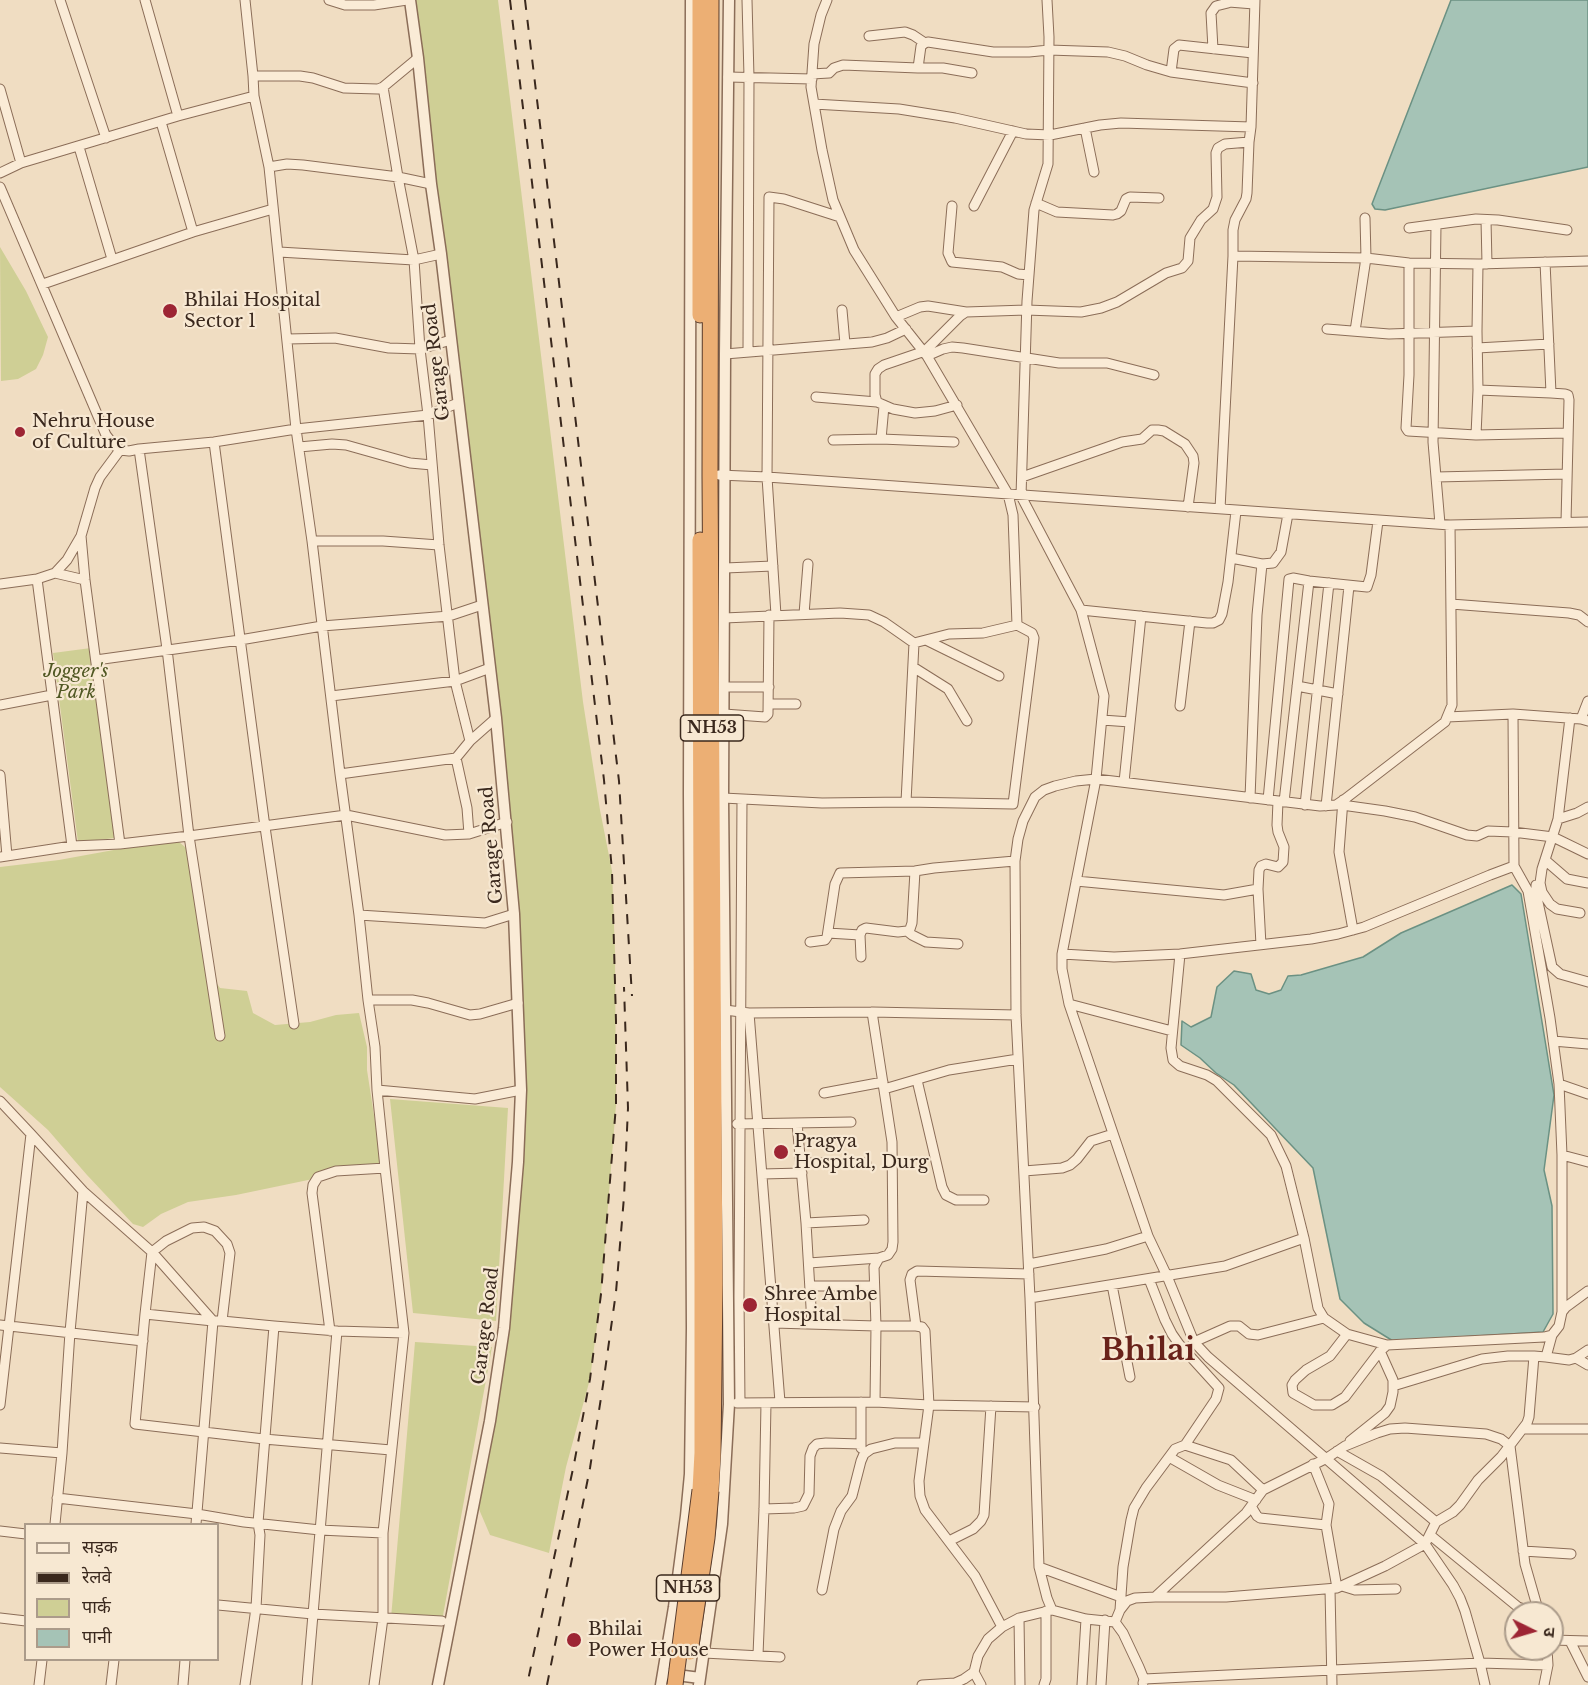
<!DOCTYPE html>
<html>
<head>
<meta charset="utf-8">
<style>
	body { margin:0 }
	#map { position:relative; width:1588px; height:1685px; overflow:hidden; background:#f0ddc2; font-family:"Libre Baskerville","Noto Sans Devanagari",serif }
	canvas { display:block }
	.legend { position:absolute; left:24px; top:1523px; width:195px; height:138px; box-sizing:border-box; background:#f7e8d2; border:2px solid #ab9b8a; margin:0; padding:8px 10px; list-style:none; font-size:18px; color:#3a281d }
	.legend li { display:flex; align-items:center; gap:12px; height:30px }
	.legend b { width:30px; border:2px solid #ab9b8a }
	.north { position:absolute; left:1504px; top:1601px; width:60px; height:60px; box-sizing:border-box; background:#f7e8d2; border:2px solid #ab9b8a; border-radius:50%; rotate:95deg; font-size:16px; font-weight:700; line-height:24px; text-align:center; color:#3a281d }
	.north::after { content:''; display:block; margin:auto; width:21px; height:27px; background:#9d2534; clip-path:polygon(50% 0,100% 100%,50% 72%,0 100%) }
</style>
</head>
<body>
<div id="map">
<canvas width="1588" height="1685"></canvas>
<ul class="legend">
<li><b style="height:8px;background:#faebd6"></b>सड़क</li>
<li><b style="height:8px;background:#3a281d"></b>रेलवे</li>
<li><b style="height:16px;background:#cfcf95"></b>पार्क</li>
<li><b style="height:16px;background:#a5c3b6"></b>पानी</li>
</ul>
<div class="north">उ</div>
</div>
<script>
const c = document.querySelector('canvas').getContext('2d');
c.lineJoin = 'round';
function fillPath(path, color) { c.fillStyle = color; c.fill(path, 'evenodd'); }
const poly = rows => new Path2D(rows.map(r => 'M' + r).join(''));
function strokePath(path, color, width, dash) { c.strokeStyle = color; c.lineWidth = width; c.lineCap = dash ? 'butt' : 'round'; c.setLineDash(dash || []); c.stroke(path); }
function drawText(font, color, halo, rows, align = 'center') {
  c.font = font + ' "Libre Baskerville",serif'; c.lineWidth = 4.5; c.setLineDash([]); c.textBaseline = 'middle'; c.strokeStyle = halo; c.fillStyle = color; for (const [text, x, y, turn = 0] of rows) {
    c.save(); c.translate(x, y); c.rotate((+turn || 0) * Math.PI / 180); c.textAlign = isNaN(turn) ? turn : align; if (halo) c.strokeText(text, 0, 0); c.fillText(text, 0, 0); c.restore();
  }
}
fillPath(poly([
	[410,0,498,0,583,702,600,810,612,871,615,952,616,1105,601,1294,590,1379,566,1467,549,1553,490,1535,475,1500,504,1328,518,1162,514,914],
	[0,247,26,291,48,337,43,355,36,369,18,379,1,381],
	[91,648,115,838,78,842,53,653],
	[179,842,191,852,205,967,220,988,247,991,253,1013,275,1025,310,1022,336,1015,359,1013,367,1047,367,1070,381,1161,378,1164,337,1174,236,1195,188,1202,161,1214,143,1227,133,1224,87,1175,48,1130,0,1087,0,867,59,860,119,849],
	[390,1099,508,1108,496,1321,413,1313],
	[415,1342,492,1347,442,1621,391,1618]
]), '#cfcf95');
const water = poly([
	[1451,0,1588,0,1588,167,1385,210,1375,209,1372,204,1451,0],
	[1512,885,1521,894,1554,1095,1544,1170,1552,1206,1553,1314,1543,1332,1393,1341,1364,1323,1340,1299,1313,1168,1234,1085,1216,1073,1200,1058,1181,1045,1182,1021,1191,1027,1211,1017,1217,987,1234,971,1251,974,1256,990,1269,994,1281,990,1288,976,1301,975,1363,957,1401,933,1512,885]
]);
fillPath(water, '#a5c3b6');
strokePath(water, '#6b9183', 1.5);
const minor = poly([
	[60,0,106,138],
	[145,0,178,116],
	[245,0,253,76,254,96,269,167,296,429,312,541,340,774,359,915,368,1000,375,1047,377,1090,385,1168,404,1333,383,1533,383,1618,374,1685],
	[329,0,345,5,374,5,407,0],
	[747,0,749,77,748,352],
	[1047,0,1049,37,1048,164,1034,210,1027,301,1021,496,1081,610,1104,696,1096,779,1062,954,1062,969,1069,1004,1148,1236,1167,1276,1194,1342,1208,1357,1425,1544,1453,1585,1460,1598,1465,1611,1480,1663,1485,1685],
	[1229,2,1254,4],
	[869,36,905,32,913,35,925,43],
	[1213,49,1211,13,1216,6,1228,3,1230,0],
	[918,68,943,68,972,73],
	[1171,72,1174,49,1179,45,1253,53],
	[812,74,829,73,834,68,843,65,918,68,921,46,925,43,928,42,993,52,1029,52,1049,50,1108,52,1125,56,1147,65,1171,72,1253,83],
	[253,76,300,76,313,78,344,88,378,89,383,87,418,58],
	[728,77,812,79],
	[383,87,398,177,414,260,420,349,428,415,439,545,455,681,470,741],
	[0,89,21,163],
	[814,104,899,109,955,118,1026,134,1050,135,1100,125,1121,123,1251,127],
	[161,122,193,232],
	[1085,128,1094,172],
	[79,147,112,259],
	[269,167,287,164,303,165,398,177,431,184],
	[0,173,21,163,178,116,254,96],
	[0,187,106,435,113,444,120,450,129,451,139,449,214,442,296,429,428,415,458,403],
	[1036,203,1057,212,1113,215,1117,214,1121,211,1126,199,1130,197,1159,198],
	[952,206,948,253,952,262,1002,267,1018,274,1029,275],
	[974,206,1013,131],
	[1486,220,1487,264],
	[1436,225,1433,442,1440,524],
	[1409,228,1476,219,1498,220,1567,230],
	[279,252,414,260,441,254],
	[1233,256,1366,258,1409,263,1478,264,1588,261],
	[1409,263,1409,375,1406,428,1408,431,1476,435,1567,433],
	[43,284,193,232,273,209],
	[842,310,845,344],
	[896,317,920,307,928,306,966,312],
	[1327,329,1389,334,1477,331],
	[1355,331,1366,258,1365,218],
	[287,339,335,338,389,348,420,349,451,340],
	[1477,348,1549,344],
	[725,354,872,342,887,338,906,329],
	[927,356,943,349,952,347,963,348,1059,363,1107,363,1154,375],
	[1478,390,1551,393,1545,262],
	[1551,393,1565,394,1568,395,1569,400,1566,522],
	[816,397,877,402],
	[957,405,935,411,915,413,893,409,877,402,875,395,875,374,878,369,884,365,925,351,960,316,966,312,1026,310,1081,312,1101,308,1117,302,1166,273,1182,268,1188,261,1190,238,1201,220,1213,209,1217,197,1216,153,1218,148,1225,144,1249,142],
	[1476,435,1478,390,1477,331,1478,264],
	[881,439,884,406],
	[833,440,881,439,954,442],
	[214,442,265,827,294,1024],
	[299,447,332,444,346,445,410,463,432,465],
	[139,449,167,649,189,836,220,1036],
	[719,475,767,477,1450,525,1588,522],
	[1022,477,1122,442,1142,439,1152,430,1158,430,1164,431,1185,444,1193,456,1194,463,1188,507],
	[1436,477,1567,474],
	[1220,509,1233,256,1233,230,1235,220,1246,199,1247,193,1249,142,1251,127,1255,0],
	[81,536,85,580,120,844],
	[312,541,383,541,439,545],
	[1231,558,1262,564],
	[725,568,773,566],
	[55,573,85,580],
	[37,579,72,846],
	[0,584,37,579,55,573,67,560,81,536,95,488,100,477,120,450],
	[1451,604,1569,613,1579,615,1588,622],
	[1081,610,1207,623,1213,623,1219,620,1222,614,1228,582,1236,511],
	[804,614,808,564],
	[776,615,767,477,769,197,784,199,840,217],
	[724,618,840,613,869,615,884,622,914,643,949,634,983,633,1017,625],
	[926,640,999,676],
	[96,660,240,640,322,626,449,616,482,605],
	[913,667,948,689,967,721],
	[1297,686,1338,694],
	[724,687,769,687],
	[331,696,455,681,490,668],
	[769,704,796,704],
	[0,705,52,695],
	[1180,706,1190,621],
	[724,714,765,717,768,714,769,615],
	[1513,714,1514,866],
	[1447,717,1513,714,1581,719,1588,721],
	[1570,718,1558,819,1542,869,1540,883,1542,892,1550,904,1557,909,1580,913],
	[1581,719,1588,701],
	[1102,720,1130,722],
	[456,758,467,808,469,834],
	[340,774,456,758,470,741,496,718],
	[0,775,7,856],
	[1124,782,1141,616],
	[723,798,822,803,906,802,1013,804,1034,638,1032,633,1017,625,1013,515,1008,494,927,356,896,317,854,250,833,200,822,150,811,87,814,44,821,15,827,0],
	[1250,798,1257,615,1262,564,1273,563,1281,552,1288,514],
	[1268,800,1289,579,1293,578,1309,581,1367,587,1371,575,1378,521],
	[1343,800,1339,852,1353,930],
	[906,802,914,643],
	[1284,802,1309,581],
	[1305,805,1329,583],
	[1342,805,1385,811,1415,817,1467,835,1477,836,1488,831,1513,832,1553,837,1588,854],
	[1326,806,1349,586],
	[1558,819,1577,813,1588,807],
	[0,857,72,846,120,844,189,836,346,815,445,835,469,834,507,822],
	[1545,860,1567,879,1588,883],
	[1076,881,1224,895,1258,889],
	[1536,885,1536,893,1552,967,1560,974,1588,982],
	[359,915,485,923,514,914],
	[907,931,912,935,926,942,958,944],
	[828,933,860,935],
	[810,942,825,940,827,937,835,884,840,873,915,871,934,868,1015,861],
	[1261,945,1258,889,1259,870,1261,866,1266,864,1278,867,1283,862,1284,847,1278,832,1277,825,1278,801],
	[1062,954,1114,957,1180,954,1311,939,1338,934,1364,927,1490,875,1514,866,1528,891,1550,1018,1559,1084,1562,1155,1562,1312],
	[1180,954,1171,1048,1173,1060,1180,1066,1207,1075,1217,1081,1271,1135,1286,1166,1304,1238,1318,1308,1324,1318,1347,1334,1387,1345,1544,1337,1552,1335,1559,1326,1562,1312,1566,1307,1588,1291],
	[861,957,860,935,862,930,866,928,898,932,907,931,910,929,912,923,915,871],
	[368,1000,412,1000,428,1003,470,1015,480,1014,518,1003],
	[1069,1004,1172,1031],
	[725,1010,749,1013,872,1012,1016,1015],
	[872,1012,892,1142,893,1242,892,1249,888,1255,879,1258,874,1267,876,1326,875,1402],
	[749,1013,780,1402],
	[1553,1041,1588,1044],
	[917,1080,942,1187,946,1195,956,1200,984,1200],
	[1559,1084,1588,1094],
	[884,1089,949,1070,1018,1059],
	[377,1090,475,1099,521,1090],
	[824,1093,883,1082],
	[0,1101,31,1134,83,1191,152,1252,213,1321,196,1524],
	[797,1123,806,1223,812,1324],
	[737,1124,851,1122],
	[1562,1155,1588,1162],
	[801,1163,866,1163],
	[1024,1171,1062,1168,1070,1165,1077,1159,1091,1141,1113,1134],
	[762,1174,802,1173],
	[806,1223,864,1220],
	[809,1263,879,1258],
	[1029,1264,1106,1249,1148,1236],
	[1149,1279,1165,1320,1172,1334,1179,1344,1219,1388,1216,1399,1185,1445],
	[1112,1285,1130,1377],
	[810,1286,874,1286],
	[1030,1298,1225,1266,1304,1238],
	[145,1314,135,1424,264,1439,391,1450],
	[222,1321,230,1253,227,1244,215,1231,204,1227,192,1228,166,1241,152,1252,145,1314,213,1321,222,1321,274,1326,337,1331,404,1333],
	[774,1323,876,1326,916,1326,922,1327,925,1331,929,1405,919,1481,920,1496,925,1510,975,1576,1002,1627],
	[0,1325,143,1341],
	[916,1326,910,1280,912,1274,917,1271,1029,1274],
	[330,1331,312,1193,313,1185,318,1177,336,1171,385,1168],
	[1347,1334,1330,1356,1306,1370,1295,1380,1292,1385,1293,1393,1314,1405,1332,1405,1345,1397,1380,1351,1387,1345],
	[1194,1342,1230,1326,1239,1326,1249,1334,1258,1335,1324,1318],
	[1546,1357,1569,1360,1576,1358,1588,1350],
	[1576,1358,1588,1365],
	[1393,1386,1482,1359,1508,1356,1534,1356],
	[737,1403,875,1402,929,1405,1035,1407],
	[740,1403,739,1297,742,799],
	[0,1405,31,1134],
	[1523,1429,1588,1429],
	[1350,1441,1385,1413,1390,1406,1393,1392,1393,1380,1380,1351],
	[0,1448,62,1453],
	[861,1448,861,1402],
	[1337,1451,1381,1476,1436,1522],
	[1169,1457,1218,1485,1256,1500],
	[1313,1464,1329,1504,1326,1525,1337,1588],
	[57,1498,197,1514,244,1522,320,1530,383,1533],
	[1251,1506,1257,1516,1260,1518,1326,1525],
	[764,1509,794,1508,803,1506,809,1494,810,1456,813,1448,817,1444,826,1443,861,1444],
	[55,1524,62,1453,70,1332,83,1191],
	[0,1531,26,1534],
	[949,1541,973,1529,981,1521,984,1515,991,1406],
	[1523,1551,1571,1554],
	[1039,1567,1121,1597],
	[1342,1586,1355,1590,1396,1589],
	[1330,1589,1332,1685],
	[822,1590,834,1529,841,1511,852,1496,861,1461,864,1454,871,1449,895,1443,924,1443],
	[1155,1597,1226,1597,1337,1588,1385,1566,1425,1544,1436,1522,1453,1512,1460,1505,1478,1480,1501,1457,1527,1423,1529,1417,1534,1356,1546,1357,1552,1335],
	[218,1605,313,1614,442,1621],
	[1052,1610,1047,1598,1039,1567,1030,1298,1016,1015,1015,861,1018,839,1023,821,1035,797,1044,790,1055,786,1076,781,1096,779,1320,806,1336,805,1345,799,1445,722,1452,705,1450,525],
	[1120,1610,1123,1567,1131,1520,1134,1508,1146,1488,1175,1449,1185,1445,1231,1460,1263,1490],
	[0,1618,26,1621],
	[1019,1618,1020,1685],
	[1115,1622,1120,1610,1127,1601,1135,1598,1155,1597,1246,1513,1263,1490,1327,1458,1345,1446,1377,1433,1390,1429,1405,1428,1486,1434,1501,1439,1510,1446,1525,1564,1539,1613,1529,1611,1518,1607,1430,1535],
	[1552,1640,1588,1641],
	[1570,1641,1588,1677],
	[704,1653,780,1657],
	[758,1655,764,1509,766,1403],
	[1144,1679,1480,1663,1548,1665],
	[39,1685,42,1660],
	[111,1685,114,1660],
	[183,1685,185,1660],
	[245,1685,256,1608,260,1535,258,1523,274,1326],
	[307,1685,337,1331],
	[922,1685,955,1683,964,1679,974,1672],
	[981,1685,974,1672,978,1656,988,1639,1002,1627,1019,1618,1052,1610,1086,1619,1115,1622,1123,1633,1139,1667,1144,1679,1143,1683],
	[1044,1685,1046,1679,1046,1611],
	[1082,1685,1086,1619],
	[1101,1685,1105,1620],
	[1544,1685,1548,1665,1547,1649]
]);
const tertiary = poly([
	[410,0,418,58,431,184,441,254,496,718,514,914,521,1090,518,1162,504,1328,490,1421,438,1685],
	[669,1674,700,1678],
	[661,1685,674,1607,686,1516,690,1474,692,1328,689,794,691,0],
	[699,1685,722,1524,729,1404,723,798,725,354,729,0]
]);
const trunk = poly([
	[700,0,700,315],
	[711,0,710,475,715,1283,713,1456,711,1491],
	[700,1490,702,1453,702,1275,700,540]
]);
strokePath(minor, '#8b6d58', 11);
strokePath(tertiary, '#8b6d58', 13);
strokePath(trunk, '#593c2d', 17);
strokePath(minor, '#faebd6', 9);
strokePath(tertiary, '#faebd6', 10);
strokePath(trunk, '#ecaf74', 15);
strokePath(poly([
	[510,0,604,780,612,871,616,1021,616,1105,601,1294,590,1379,574,1464,527,1685],
	[525,0,619,781,632,996],
	[547,1685,590,1468,603,1385,616,1292,624,1197,628,1108,624,987]
]), '#3a281d', 2, [10, 10]);
const trunkBridge = poly([
	[690,1652,707,1538,711,1491],
	[675,1685,700,1490]
]);
strokePath(trunkBridge, '#593c2d', 17, []);
strokePath(trunkBridge, '#ecaf74', 15);
for (const [x, y, r, color] of [
	[170,311,8,"#9d2534"],
	[20,432,6,"#9d2534"],
	[781,1152,8,"#9d2534"],
	[750,1305,8,"#9d2534"],
	[574,1640,8,"#9d2534"]
]) { const dot = new Path2D(); dot.arc(x, y, r, 0, 2 * Math.PI); c.fillStyle = color; c.fill(dot); strokePath(dot, '#f7e8d2', 2); }
for (const [x, y, w] of [
	[712,728,63],
	[688,1588,63]
]) { const box = new Path2D(); box.roundRect(x - w / 2, y - 13, w, 26, 4.5); c.fillStyle = '#f7e8d2'; c.fill(box); strokePath(box, '#3a281d', 1.5); }
drawText('bold 16px', '#3a281d', null, [
	["NH53",712,728],
	["NH53",688,1588]
]);
drawText('18px', '#3a281d', '#f7e8d2', [
	["Bhilai Hospital",184,301],
	["Sector 1",184,322],
	["Nehru House",32,422],
	["of Culture",32,443],
	["Pragya",794,1142],
	["Hospital, Durg",794,1163],
	["Shree Ambe",764,1295],
	["Hospital",764,1316],
	["Bhilai",588,1630],
	["Power House",588,1651]
], 'left');
drawText('18px', '#3a281d', '#f7e8d2', [
	["Garage Road",437,362,-97],
	["Garage Road",492,845,-95],
	["Garage Road",486,1326,-83]
]);
drawText('italic 18px', '#505823', '#f7e8d2', [
	["Jogger's",76,672],
	["Park",76,693]
]);
drawText('bold 30px', '#69221a', '#f7e8d2', [
	["Bhilai",1148,1352]
]);
</script>
</body>
</html>
